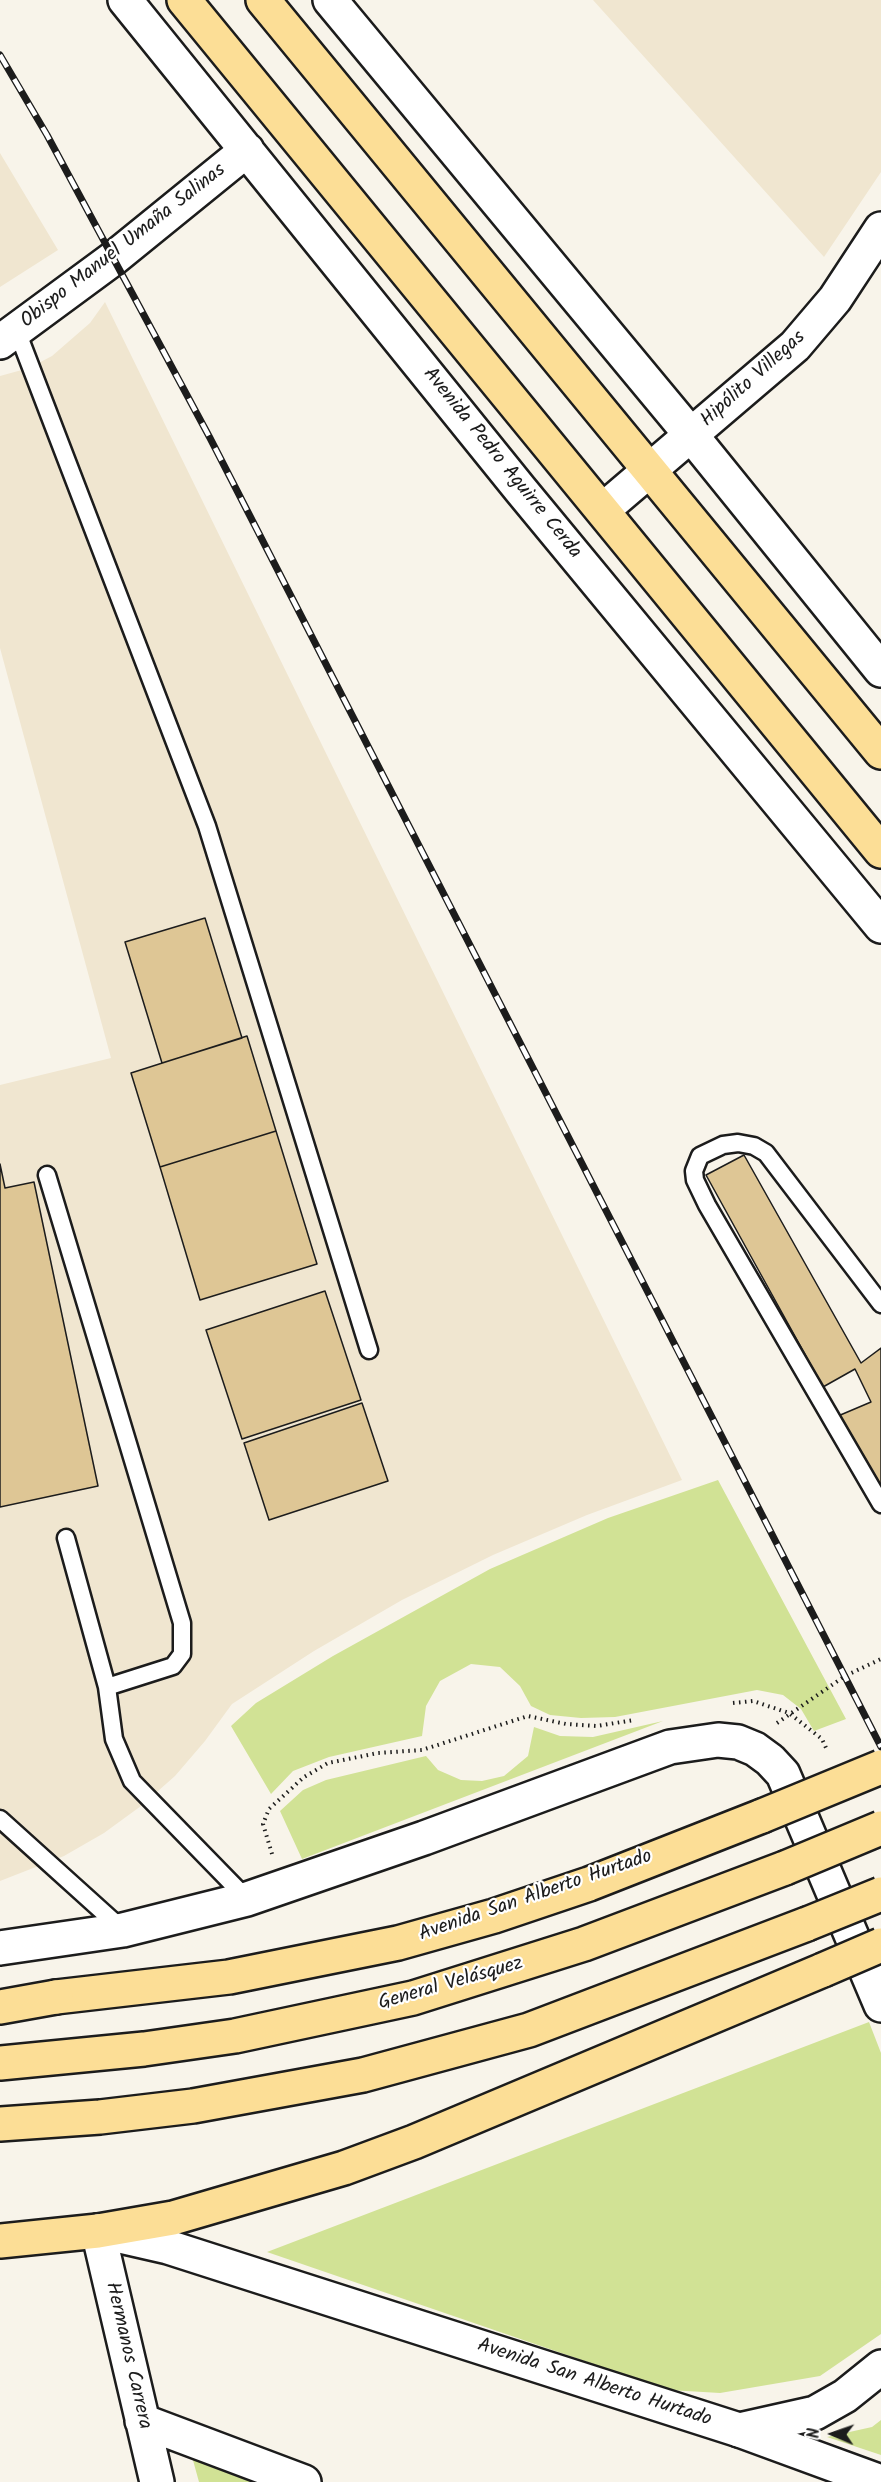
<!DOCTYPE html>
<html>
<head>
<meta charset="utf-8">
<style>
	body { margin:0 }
	#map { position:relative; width:881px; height:2482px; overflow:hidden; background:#f8f4ea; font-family:Kalam,sans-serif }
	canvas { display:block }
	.north { position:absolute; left:803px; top:2404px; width:60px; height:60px; -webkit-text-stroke:4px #fff; paint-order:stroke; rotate:272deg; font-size:16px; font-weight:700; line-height:24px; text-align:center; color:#1c1c1c }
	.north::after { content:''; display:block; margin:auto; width:21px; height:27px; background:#1c1c1c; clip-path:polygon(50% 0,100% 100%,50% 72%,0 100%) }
</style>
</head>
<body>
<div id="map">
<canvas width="881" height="2482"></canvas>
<div class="north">N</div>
</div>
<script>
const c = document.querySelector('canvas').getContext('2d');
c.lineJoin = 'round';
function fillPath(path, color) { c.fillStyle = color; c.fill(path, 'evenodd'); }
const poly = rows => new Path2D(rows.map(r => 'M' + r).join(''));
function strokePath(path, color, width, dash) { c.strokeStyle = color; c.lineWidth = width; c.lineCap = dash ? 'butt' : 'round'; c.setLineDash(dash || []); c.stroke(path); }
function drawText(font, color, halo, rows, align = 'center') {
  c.font = font + ' Kalam,sans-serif'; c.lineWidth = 4.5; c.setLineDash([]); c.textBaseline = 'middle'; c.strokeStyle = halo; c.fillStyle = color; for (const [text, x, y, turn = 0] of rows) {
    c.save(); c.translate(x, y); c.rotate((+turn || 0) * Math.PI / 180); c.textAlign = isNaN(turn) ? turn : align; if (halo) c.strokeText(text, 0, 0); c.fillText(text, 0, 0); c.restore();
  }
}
fillPath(poly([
	[593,0,881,0,881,172,824,257],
	[0,153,58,250,0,287],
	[105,302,682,1480,587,1515,493,1555,402,1600,314,1651,232,1704,205,1741,175,1776,141,1806,104,1833,64,1856,0,1881,0,1085,111,1058,0,648,0,376,29,368,52,356,90,323]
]), '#f0e6d0');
fillPath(poly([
	[718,1480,846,1719,814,1731,801,1709,783,1695,757,1690,615,1717,581,1718,550,1715,531,1706,520,1686,500,1667,471,1664,440,1681,426,1706,422,1736,329,1757,293,1771,271,1794,231,1726,256,1703,333,1656,490,1569,608,1518],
	[663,1721,302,1859,280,1811,303,1790,326,1780,426,1756,438,1770,461,1780,482,1781,504,1776,528,1756,534,1727,560,1736,593,1737],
	[869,2022,881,2053,881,2334,820,2376,720,2393,669,2390,267,2252],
	[881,2420,881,2455,827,2437,872,2427],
	[191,2453,264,2482,199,2482]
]), '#d1e295');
const building = poly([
	[205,918,242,1038,162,1063,125,942,205,918],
	[247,1036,276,1131,160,1167,131,1073,247,1036],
	[276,1131,317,1264,200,1300,160,1167,276,1131],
	[744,1155,861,1363,881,1348,881,1489,838,1416,871,1402,855,1369,823,1387,706,1175,744,1155],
	[0,1164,5,1188,34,1182,98,1486,0,1507,0,1164],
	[325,1291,361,1400,242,1439,206,1330,325,1291],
	[362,1403,388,1481,269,1520,244,1443,362,1403]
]);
fillPath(building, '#dec695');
strokePath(building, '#1c1c1c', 1.5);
const service = poly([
	[17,331,207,826,369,1350],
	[47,1175,182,1623,182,1654,173,1666,107,1687],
	[881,1304,766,1153,754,1146,738,1143,723,1145,700,1156,694,1171,695,1180,707,1205,881,1504],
	[66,1538,107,1687,114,1739,132,1781,247,1899],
	[0,1819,123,1930]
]);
const minor = poly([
	[125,0,520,489,881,926],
	[330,0,691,435,881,670],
	[0,342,114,258,247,150],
	[98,2231,157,2482],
	[142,2421,304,2482]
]);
const tertiary = poly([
	[604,509,795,346,835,299,881,229],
	[98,2231,168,2247,739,2430,881,2482]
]);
const secondary = poly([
	[0,1948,123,1930,247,1899,424,1838,670,1747,718,1740,738,1742,755,1749,770,1760,783,1774,881,2005],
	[739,2430,815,2413,845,2396,881,2367]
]);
const primary = poly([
	[184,0,881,851],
	[263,0,881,752],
	[56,1997,229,1977,398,1943,494,1916,589,1884,762,1816],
	[0,2241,98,2231,173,2218,344,2168,414,2142,823,1970]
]);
const motorway = poly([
	[0,2007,56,1997],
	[0,2063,144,2049,235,2036,413,1998,584,1944,785,1868],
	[0,2124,100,2117,193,2106,363,2075,529,2030,807,1924]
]);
strokePath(service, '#1c1c1c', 21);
strokePath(minor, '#1c1c1c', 38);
strokePath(tertiary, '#1c1c1c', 38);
strokePath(secondary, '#1c1c1c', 38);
strokePath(primary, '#1c1c1c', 38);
strokePath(motorway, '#1c1c1c', 38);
strokePath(poly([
	[733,1703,753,1701,789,1713,822,1739,827,1750],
	[777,1723,845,1676,881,1659],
	[272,1854,263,1824,269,1809,304,1777,328,1763,378,1753,422,1750,528,1716,566,1724,597,1726,634,1720]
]), '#1c1c1c', 4, [1.5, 4.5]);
strokePath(service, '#fff', 16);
strokePath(minor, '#fff', 33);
strokePath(tertiary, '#fff', 33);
strokePath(secondary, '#fff', 33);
strokePath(primary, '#fcde96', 33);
strokePath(motorway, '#fcde96', 33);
const rail = poly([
	[0,55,47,135,210,438,881,1747]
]);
strokePath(rail, '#1c1c1c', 7);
strokePath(rail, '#fff', 4.5, [14]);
const primaryBridge = poly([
	[762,1816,881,1767],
	[823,1970,881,1945]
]);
const motorwayBridge = poly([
	[785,1868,881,1828],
	[807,1924,881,1894]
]);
strokePath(primaryBridge, '#1c1c1c', 38, []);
strokePath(motorwayBridge, '#1c1c1c', 38, []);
strokePath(primaryBridge, '#fcde96', 33);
strokePath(motorwayBridge, '#fcde96', 33);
drawText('20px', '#1c1c1c', '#fff', [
	["Obispo Manuel Umaña Salinas",124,247,-38],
	["Hipólito Villegas",754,380,-42],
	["Avenida Pedro Aguirre Cerda",501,464,51],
	["Avenida San Alberto Hurtado",536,1897,-19],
	["General Velásquez",451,1985,-16],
	["Hermanos Carrera",127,2356,77],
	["Avenida San Alberto Hurtado",594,2384,18]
]);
</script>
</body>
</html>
